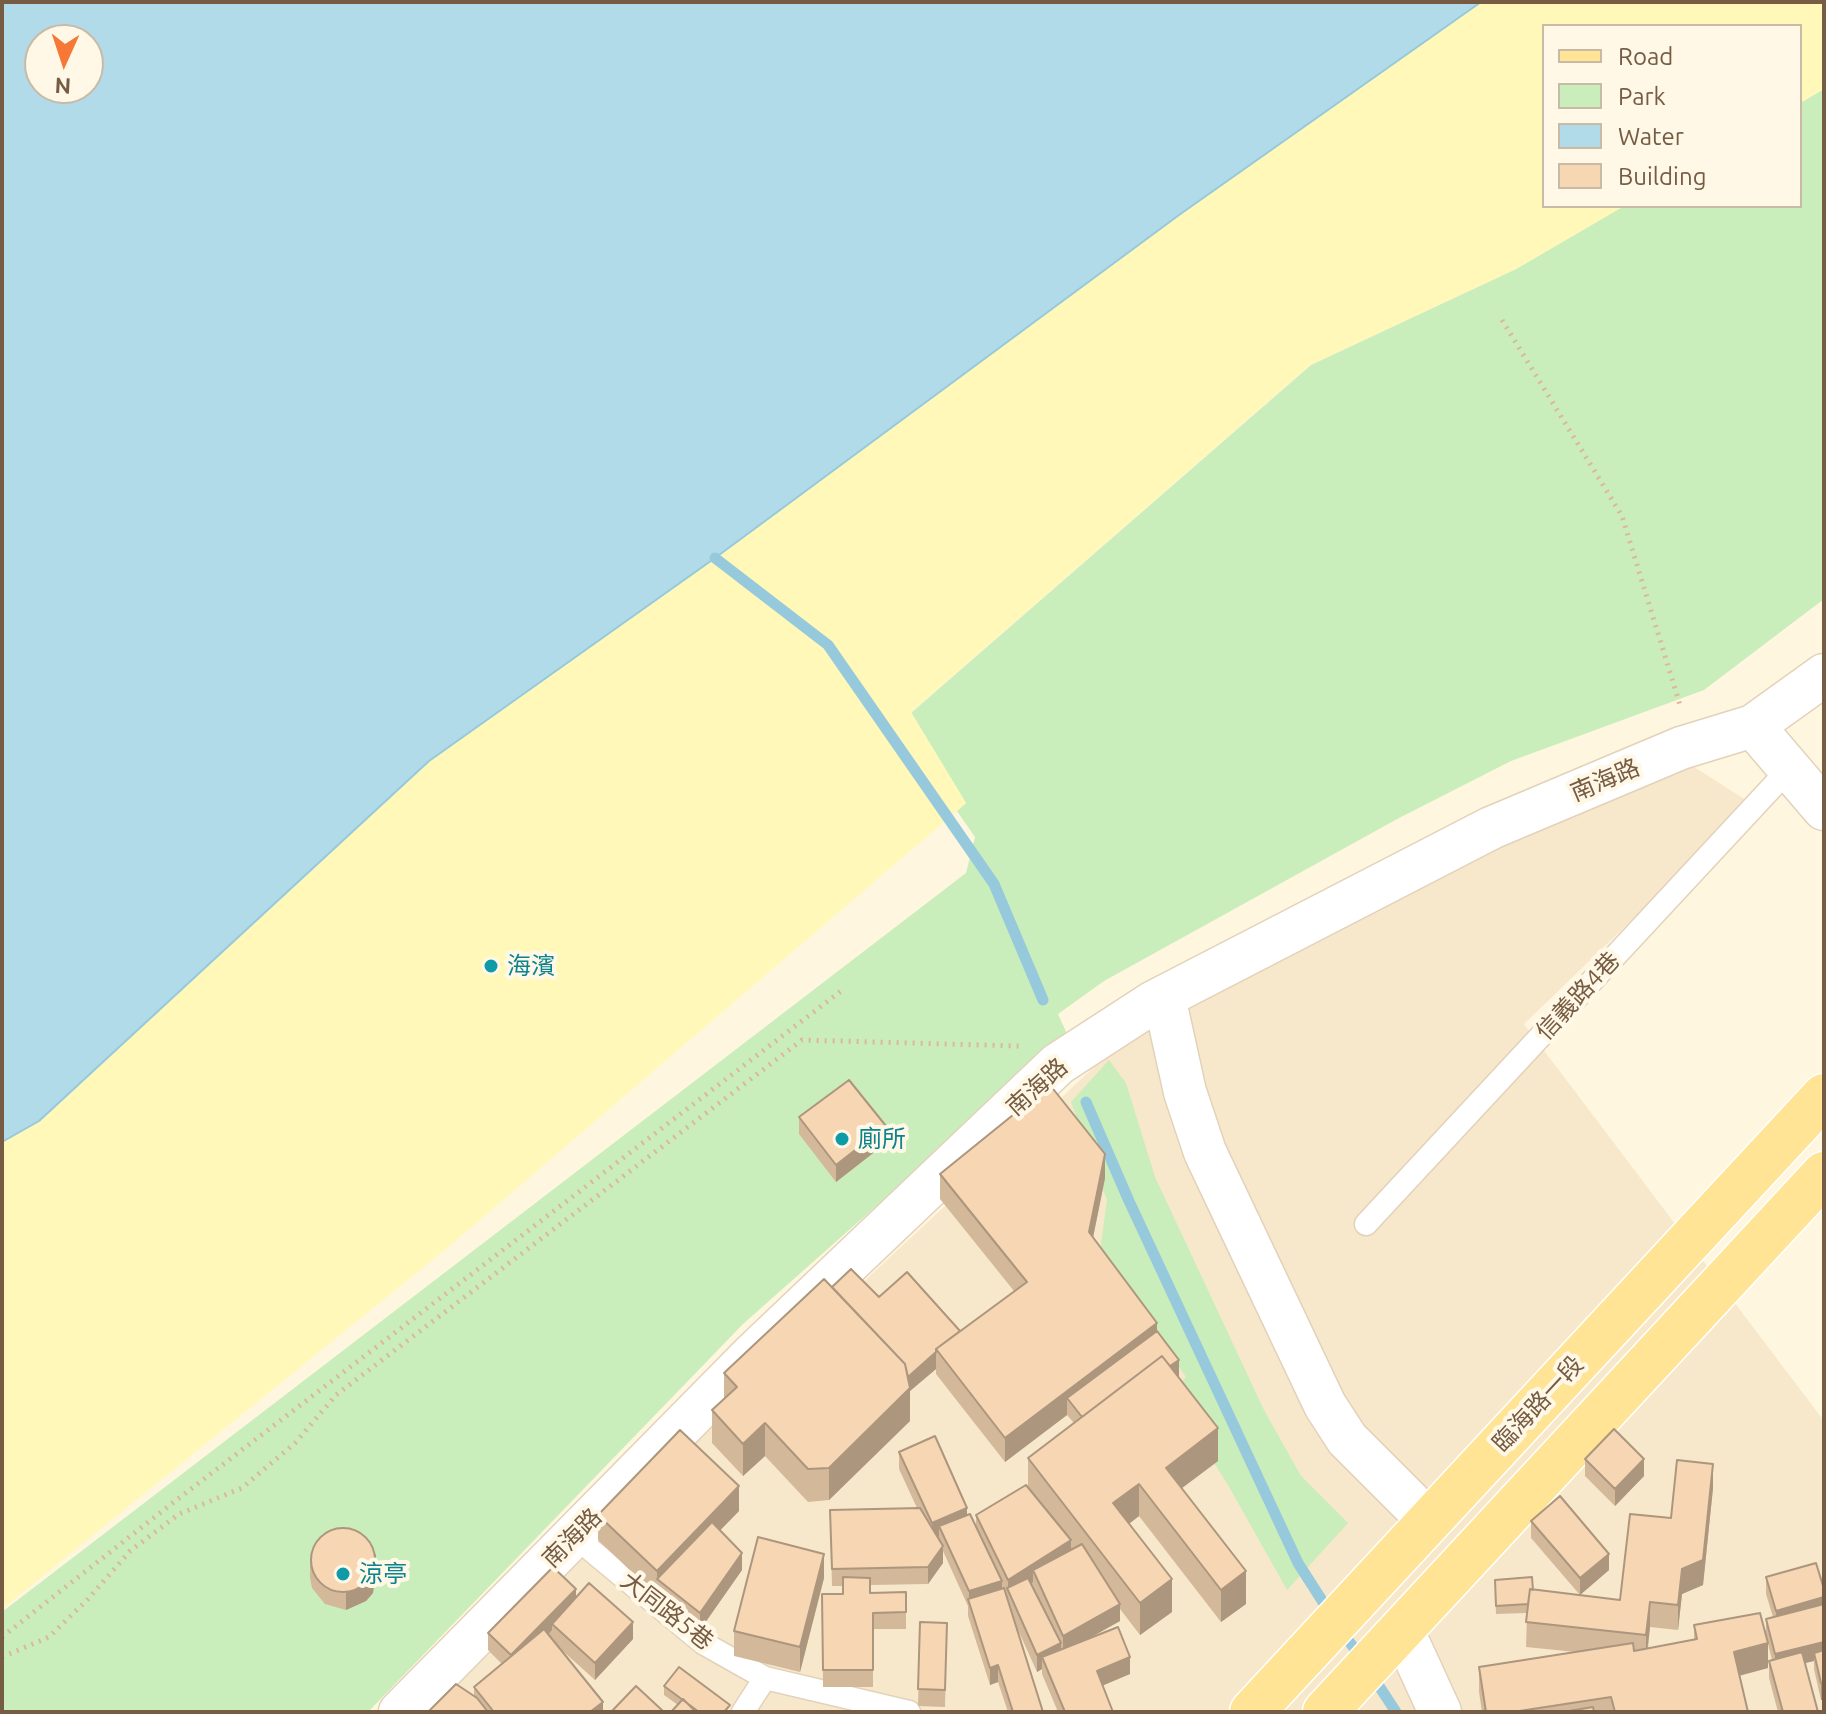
<!DOCTYPE html>
<html>
<head>
<meta charset="utf-8">
<style>
	body { margin:0 }
	#map { position:relative; width:1826px; height:1714px; overflow:hidden; background:#fef6de; font-family:Ubuntu,sans-serif }
	canvas { display:block }
	.frame { position:absolute; inset:0; border:4px solid #775c44; pointer-events:none }
	.legend { position:absolute; left:1542px; top:24px; width:260px; height:184px; box-sizing:border-box; background:#fff8e7; border:2px solid #c9baa6; margin:0; padding:10px 14px; list-style:none; font-size:24px; color:#775c44 }
	.legend li { display:flex; align-items:center; gap:16px; height:40px }
	.legend b { width:40px; border:2px solid #c9baa6 }
	.north { position:absolute; left:24px; top:24px; width:80px; height:80px; box-sizing:border-box; background:#fff8e7; border:2px solid #c9baa6; border-radius:50%; rotate:183deg; font-size:22px; font-weight:700; line-height:32px; text-align:center; color:#775c44 }
	.north::after { content:''; display:block; margin:auto; width:28px; height:36px; background:#f57837; clip-path:polygon(50% 0,100% 100%,50% 72%,0 100%) }
</style>
</head>
<body>
<div id="map">
<canvas width="1826" height="1714"></canvas>
<div class="frame"></div>
<ul class="legend">
<li><b style="height:10px;background:#ffe495"></b>Road</li>
<li><b style="height:22px;background:#caedbc"></b>Park</li>
<li><b style="height:22px;background:#b1dbe9"></b>Water</li>
<li><b style="height:22px;background:#f6d6b3"></b>Building</li>
</ul>
<div class="north">N</div>
</div>
<script>
const c = document.querySelector('canvas').getContext('2d');
c.lineJoin = 'round';
function fillPath(path, color) { c.fillStyle = color; c.fill(path, 'evenodd'); }
const poly = rows => new Path2D(rows.map(r => 'M' + r).join(''));
function strokePath(path, color, width, dash) { c.strokeStyle = color; c.lineWidth = width; c.lineCap = dash ? 'butt' : 'round'; c.setLineDash(dash || []); c.stroke(path); }
function drawText(font, color, halo, rows, align = 'center') {
  c.font = font + ' Ubuntu,"Noto Sans TC",sans-serif'; c.lineWidth = 8; c.setLineDash([]); c.textBaseline = 'middle'; c.strokeStyle = halo; c.fillStyle = color; for (const [text, x, y, turn = 0] of rows) {
    c.save(); c.translate(x, y); c.rotate((+turn || 0) * Math.PI / 180); c.textAlign = isNaN(turn) ? turn : align; if (halo) c.strokeText(text, 0, 0); c.fillText(text, 0, 0); c.restore();
  }
}
fillPath(poly([
	[1677,756,1752,804,1524,1024,1824,1421,1824,1712,421,1712,595,1532,1166,1000]
]), '#f7e8cc');
fillPath(poly([
	[1824,89,1824,599,1704,690,1511,761,1399,818,1104,981,1058,1014,1068,1036,743,1324,368,1712,2,1712,2,1612,966,873,975,837,957,811,966,803,911,713,1311,365,1516,269,1624,206,1800,206,1800,103],
	[1109,1060,1126,1083,1155,1177,1264,1410,1301,1476,1348,1523,1287,1590,1228,1485,1170,1393,1186,1377,1100,1251,1107,1200,1071,1102]
]), '#caedbc');
fillPath(poly([
	[1481,2,1824,2,1824,89,1800,103,1800,26,1544,26,1544,206,1624,206,1516,269,1310,365,911,712,966,803,447,1248,2,1609,2,1142,39,1121,429,761,715,558,1179,215]
]), '#fff8b8');
const water = poly([
	[2,2,1481,2,1179,215,715,558,429,761,39,1121,2,1142,2,2],
	[40,40,88,40,88,88,40,88,40,40]
]);
fillPath(water, '#b1dbe9');
strokePath(water, '#97c9dc', 2);
strokePath(poly([
	[715,558,828,645,994,884,1043,1000],
	[1086,1102,1129,1201,1298,1563,1323,1602],
	[1348,1640,1354,1648],
	[1379,1686,1396,1712]
]), '#97c9dc', 11);
const lane = poly([
	[1366,1224,1789,769],
	[574,1536,703,1643,765,1678,909,1712],
	[743,1712,765,1678]
]);
const street = poly([
	[1753,726,1824,809],
	[1164,997,1185,1092,1205,1152,1325,1405,1347,1439,1429,1521],
	[1402,1629,1440,1712],
	[400,1712,752,1355,1058,1064,1152,1003,1491,828,1681,748,1753,726,1824,675]
]);
const primary = poly([
	[1252,1712,1824,1096],
	[1325,1712,1824,1174]
]);
strokePath(lane, '#e3d2ba', 25);
strokePath(street, '#e3d2ba', 45);
strokePath(primary, '#fff', 47);
strokePath(poly([
	[1502,320,1622,516,1680,705],
	[2,1637,170,1505,841,991],
	[2,1657,49,1637,88,1599,130,1551,179,1514,242,1488,295,1443,336,1395,802,1040,1019,1046]
]), '#dbb997', 5, [2, 6]);
strokePath(lane, '#fff', 22);
strokePath(street, '#fff', 42);
strokePath(primary, '#ffe495', 44);
fillPath(poly([
	[799,1117,886,1143,836,1182,799,1134],
	[940,1174,1105,1178,1093,1238,1157,1331,1218,1461,1182,1488,1246,1604,1221,1622,1139,1516,1129,1524,1172,1612,1140,1635,1120,1609,1120,1621,1091,1637,1130,1674,1102,1685,1113,1712,1058,1712,1042,1674,1042,1669,1037,1672,1014,1621,1043,1712,1008,1712,998,1682,990,1685,968,1616,968,1606,943,1551,943,1563,928,1584,870,1585,870,1593,906,1592,906,1629,873,1629,873,1687,823,1687,822,1594,843,1594,843,1586,832,1586,830,1510,917,1508,899,1469,899,1452,967,1515,976,1527,976,1515,1028,1487,1028,1458,1074,1423,1067,1415,1005,1462,936,1374,936,1369,910,1391,910,1421,829,1500,808,1502,765,1456,743,1476,712,1443,712,1410,724,1399,724,1373,832,1287,879,1297,960,1331,1014,1291,940,1199],
	[1585,1459,1644,1476,1615,1506,1585,1476],
	[1713,1488,1703,1585,1682,1594,1678,1630,1650,1627,1648,1649,1694,1640,1694,1625,1768,1668,1739,1676,1748,1712,1482,1712,1479,1692,1479,1667,1575,1652,1526,1647,1527,1613,1496,1614,1495,1580,1533,1590,1580,1595,1531,1538,1531,1521,1609,1570,1580,1595,1620,1600,1671,1518],
	[739,1511,720,1530,742,1570,700,1630,657,1596,598,1540,598,1515],
	[310,1561,376,1571,373,1593,366,1601,346,1610,325,1604,312,1588,310,1578],
	[1766,1577,1824,1589,1821,1700,1814,1669,1814,1661,1805,1663,1818,1712,1778,1712,1769,1678,1769,1661,1772,1660,1766,1636,1766,1619,1773,1617,1766,1594],
	[824,1578,800,1672,734,1656,734,1631],
	[576,1598,633,1639,595,1680,555,1644,603,1712,428,1712,474,1696,474,1687,502,1664,488,1650,488,1633],
	[920,1622,947,1623,945,1707,918,1706],
	[664,1686,730,1712,671,1712,678,1705,664,1695]
]), '#d4b89a');
fillPath(poly([
	[886,1126,886,1143,836,1182,836,1165],
	[1105,1154,1105,1178,1089,1257,1089,1232],
	[1157,1323,1157,1348,1067,1398,1067,1415,1005,1462,1005,1438],
	[936,1352,936,1369,910,1391,910,1421,829,1500,829,1468,905,1380],
	[1179,1360,1179,1377,1089,1427],
	[765,1423,765,1456,743,1476,743,1444],
	[1218,1428,1218,1461,1166,1500,1166,1468],
	[1644,1459,1644,1476,1615,1506,1615,1489],
	[1713,1464,1713,1488,1703,1585,1682,1594,1678,1630,1678,1605,1682,1569],
	[1139,1484,1139,1516,1113,1536,1113,1503],
	[739,1486,739,1511,666,1586,657,1579,657,1571],
	[967,1508,967,1524,939,1526,939,1537,932,1540,932,1523],
	[1071,1540,1071,1557,1033,1570,1033,1582,1010,1596,1008,1591,1008,1580],
	[943,1546,943,1563,928,1584,928,1567],
	[742,1553,742,1570,700,1630,700,1613],
	[376,1554,376,1571,373,1593,366,1601,346,1610,346,1593],
	[824,1554,824,1578,800,1672,800,1647],
	[1609,1554,1609,1570,1580,1595,1580,1578],
	[1246,1571,1246,1604,1221,1622,1221,1590],
	[1172,1579,1172,1612,1140,1635,1140,1603],
	[1002,1581,1002,1598,969,1603,969,1591],
	[576,1589,576,1606,552,1624,552,1630,511,1672,511,1655],
	[1824,1597,1824,1614,1776,1628,1776,1611],
	[1650,1602,1650,1627,1646,1660,1646,1635],
	[1120,1604,1120,1621,1063,1653,1063,1636],
	[633,1622,633,1639,595,1680,595,1663],
	[1824,1642,1824,1659,1814,1653,1814,1661,1775,1670,1775,1654],
	[1061,1643,1061,1660,1042,1657,1042,1669,1037,1672,1037,1655],
	[1768,1643,1768,1668,1734,1677,1734,1652],
	[1130,1657,1130,1674,1097,1688,1097,1671],
	[998,1665,998,1682,990,1685,990,1668],
	[1821,1683,1824,1683,1824,1700,1821,1700],
	[603,1702,603,1712,590,1712]
]), '#ac967d');
const building = poly([
	[849,1080,886,1126,836,1165,799,1117,849,1080],
	[1050,1085,1105,1154,1089,1232,1157,1323,1005,1438,936,1349,1027,1282,940,1174,1050,1085],
	[851,1269,879,1297,907,1272,960,1331,936,1349,936,1352,908,1377,905,1364,832,1287,851,1269],
	[824,1279,905,1364,910,1388,829,1468,808,1469,765,1423,743,1444,712,1410,737,1387,724,1373,824,1279],
	[1157,1331,1179,1360,1170,1366,1162,1356,1082,1417,1067,1398,1157,1331],
	[1162,1356,1218,1428,1166,1468,1246,1571,1221,1590,1139,1484,1113,1503,1172,1579,1140,1603,1028,1458,1162,1356],
	[1614,1429,1644,1459,1615,1489,1585,1459,1614,1429],
	[680,1430,739,1486,657,1571,598,1515,680,1430],
	[935,1436,967,1508,932,1523,899,1452,935,1436],
	[1677,1460,1713,1464,1703,1560,1682,1569,1678,1605,1650,1602,1646,1635,1526,1622,1530,1589,1620,1600,1630,1514,1671,1518,1677,1460],
	[1026,1485,1071,1540,1008,1580,976,1515,1026,1485],
	[1560,1496,1609,1554,1580,1578,1531,1521,1560,1496],
	[920,1508,943,1546,928,1567,832,1569,830,1510,920,1508],
	[970,1514,1002,1581,969,1591,939,1526,970,1514],
	[712,1522,742,1553,700,1613,657,1579,712,1522],
	'311 1560a32 32 0 1 1 64 0a32 32 0 1 1-64 0Z',
	[758,1537,824,1554,800,1647,734,1631,758,1537],
	[1082,1544,1120,1604,1063,1636,1033,1570,1082,1544],
	[1816,1563,1824,1589,1824,1597,1776,1611,1766,1577,1816,1563],
	[553,1567,576,1589,511,1655,488,1633,553,1567],
	[843,1577,870,1578,870,1593,906,1592,906,1612,873,1613,873,1670,823,1670,822,1594,843,1594,843,1577],
	[1532,1577,1533,1590,1530,1589,1528,1604,1496,1606,1495,1580,1532,1577],
	[1028,1578,1061,1643,1037,1655,1007,1588,1028,1578],
	[589,1583,633,1622,595,1663,552,1624,589,1583],
	[1004,1588,1043,1712,1013,1712,998,1665,990,1668,968,1599,1004,1588],
	[1824,1604,1824,1642,1775,1654,1766,1619,1824,1604],
	[1760,1613,1768,1643,1734,1652,1748,1712,1615,1712,1611,1697,1513,1712,1486,1712,1479,1667,1633,1643,1634,1651,1697,1639,1694,1625,1760,1613],
	[920,1622,947,1623,945,1690,918,1689,920,1622],
	[1118,1627,1130,1657,1097,1671,1113,1712,1065,1712,1042,1657,1118,1627],
	[544,1629,603,1702,590,1712,494,1712,474,1687,544,1629],
	[1824,1650,1824,1683,1821,1683,1814,1653,1824,1650],
	[1802,1652,1818,1712,1783,1712,1769,1661,1802,1652],
	[679,1667,730,1705,724,1712,699,1712,664,1686,679,1667],
	[456,1684,477,1698,488,1712,428,1712,456,1684],
	[636,1686,664,1712,611,1712,636,1686],
	[683,1699,696,1712,671,1712,683,1699],
	[1593,1707,1594,1712,1563,1712,1593,1707]
]);
fillPath(building, '#f6d6b3');
strokePath(building, '#ac967d', 2);
for (const [x, y, r, color] of [
	[491,966,8,"#0f9aa8"],
	[842,1139,8,"#0f9aa8"],
	[343,1574,8,"#0f9aa8"]
]) { const dot = new Path2D(); dot.arc(x, y, r, 0, 2 * Math.PI); c.fillStyle = color; c.fill(dot); strokePath(dot, '#fff8e7', 3); }
drawText('24px', '#775c44', '#fff8e7', [
	["南海路",1605,780,-23],
	["信義路4巷",1578,996,-47],
	["南海路",1037,1087,-42],
	["臨海路一段",1538,1404,-47],
	["南海路",572,1538,-45],
	["大同路5巷",667,1611,38]
]);
drawText('24px', '#0d838f', '#fff8e7', [
	["海濱",507,966],
	["廁所",858,1139],
	["涼亭",359,1574]
], 'left');
</script>
</body>
</html>
